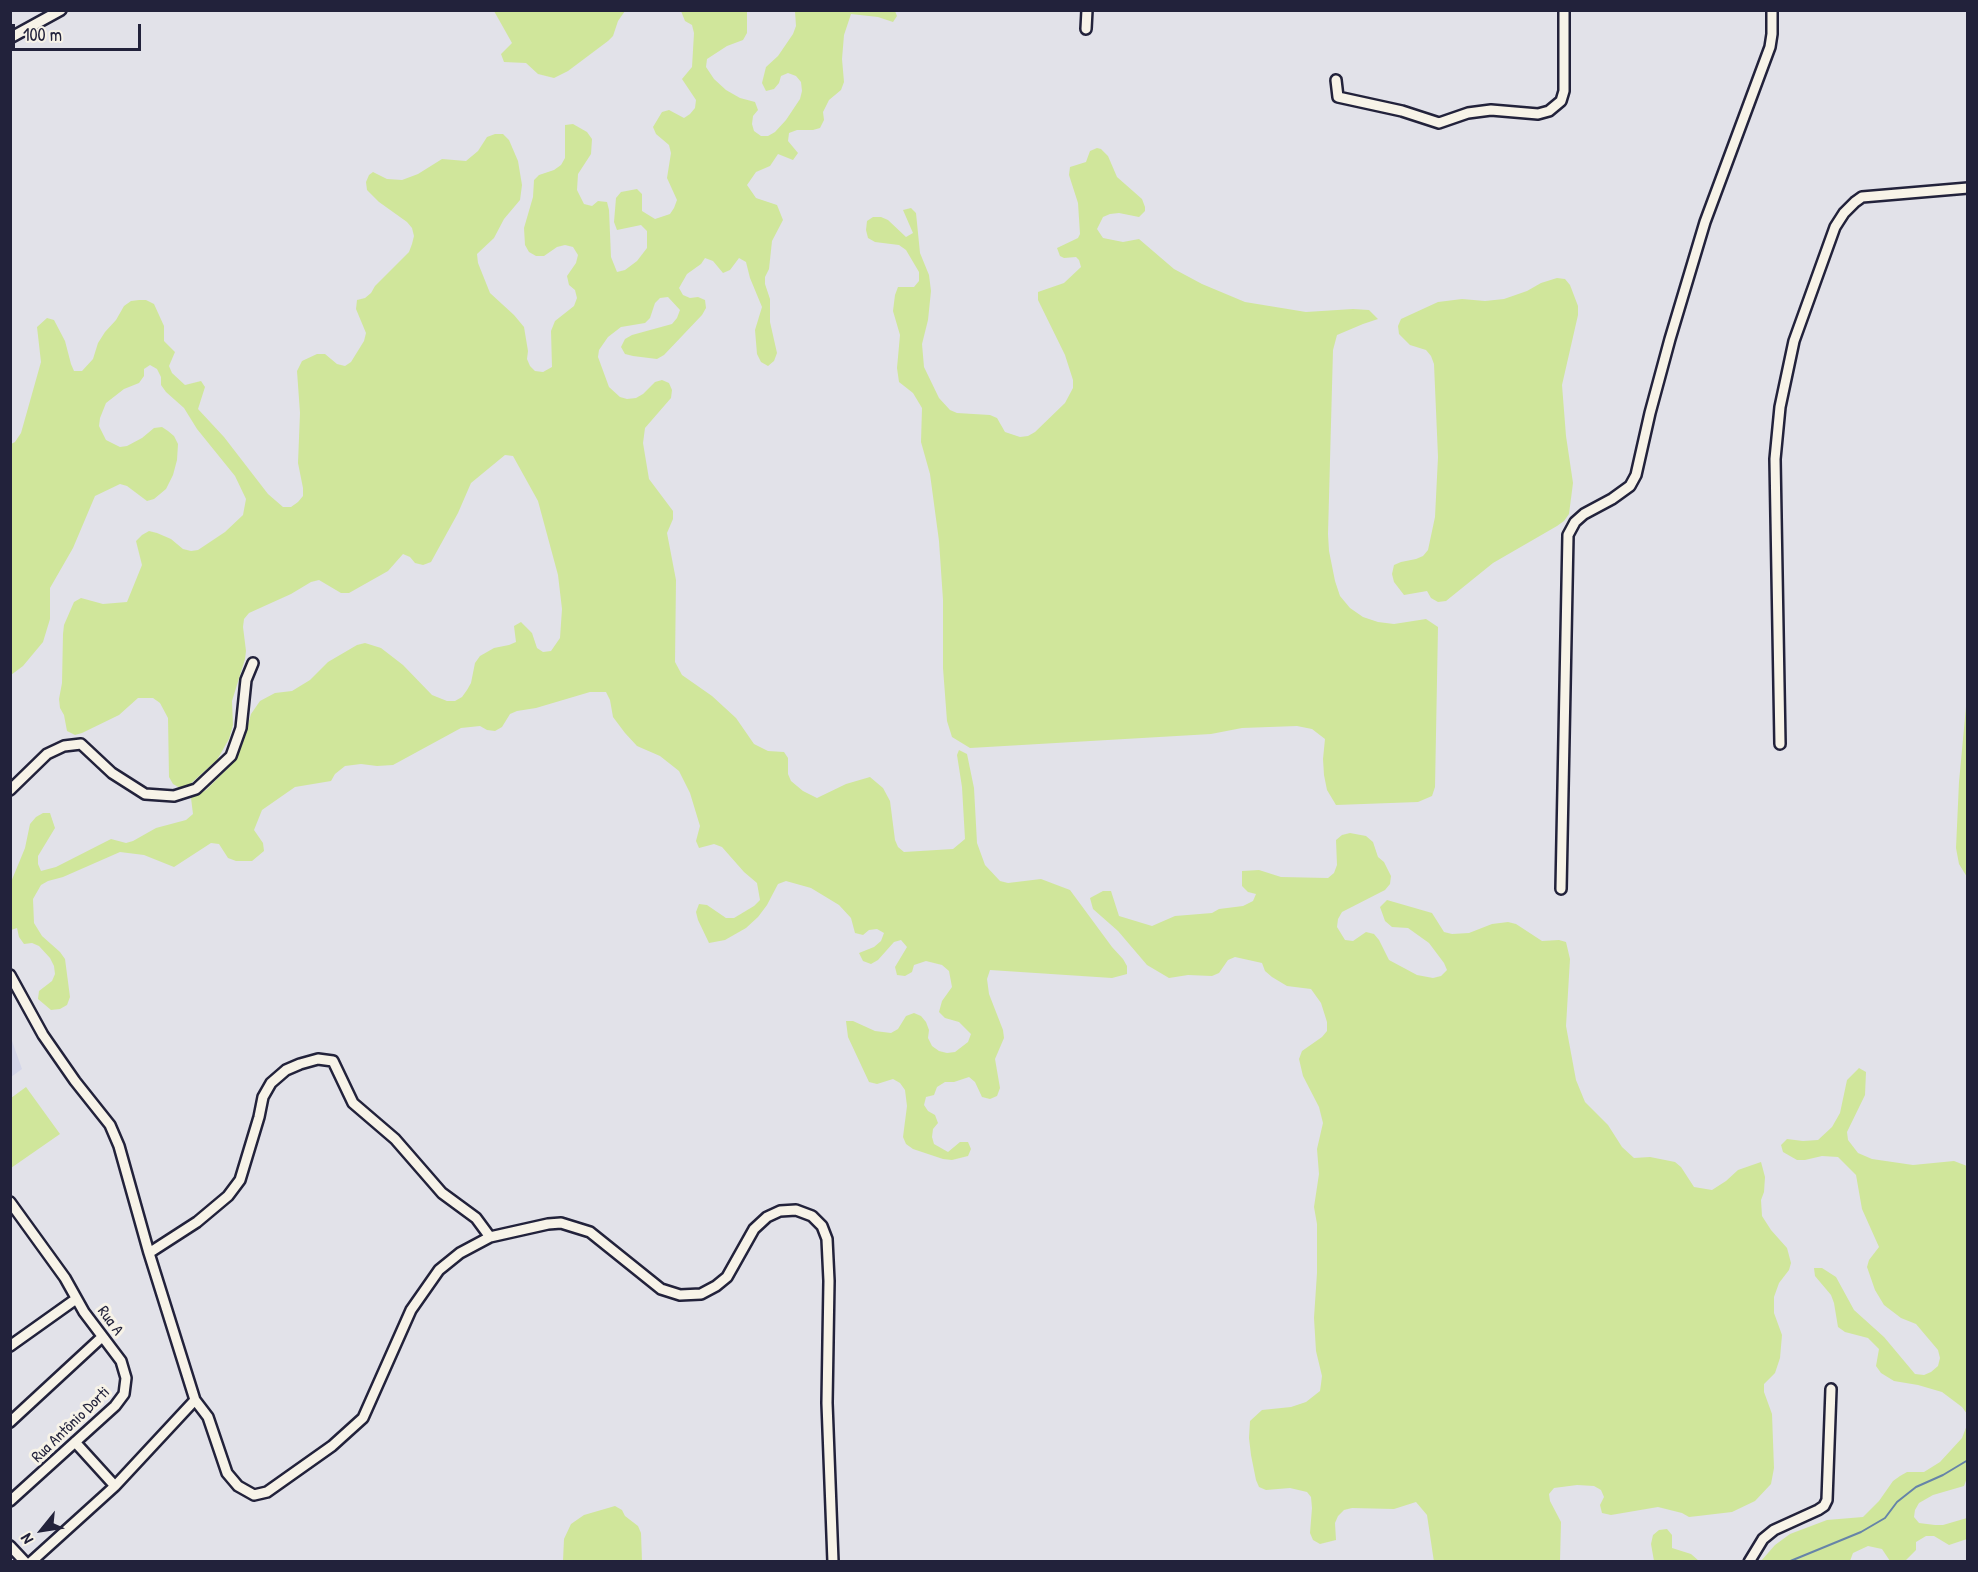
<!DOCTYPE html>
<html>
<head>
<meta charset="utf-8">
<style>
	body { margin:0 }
	#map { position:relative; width:1978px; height:1572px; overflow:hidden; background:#e2e2e9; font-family:"Patrick Hand",sans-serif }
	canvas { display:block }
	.frame { position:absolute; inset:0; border:12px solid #22223b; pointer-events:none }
	.north { position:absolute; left:12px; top:1500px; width:60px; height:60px; -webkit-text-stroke:4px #f7f3e8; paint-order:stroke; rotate:240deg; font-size:16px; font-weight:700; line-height:24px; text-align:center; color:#22223b }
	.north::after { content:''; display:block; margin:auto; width:21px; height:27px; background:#22223b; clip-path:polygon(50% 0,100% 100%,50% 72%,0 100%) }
	.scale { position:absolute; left:12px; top:24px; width:129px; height:27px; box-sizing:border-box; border:3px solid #22223b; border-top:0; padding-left:8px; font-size:18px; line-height:21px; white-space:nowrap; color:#22223b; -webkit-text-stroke:4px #f7f3e8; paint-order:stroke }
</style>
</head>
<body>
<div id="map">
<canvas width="1978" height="1572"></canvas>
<div class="frame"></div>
<div class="north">N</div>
<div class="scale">100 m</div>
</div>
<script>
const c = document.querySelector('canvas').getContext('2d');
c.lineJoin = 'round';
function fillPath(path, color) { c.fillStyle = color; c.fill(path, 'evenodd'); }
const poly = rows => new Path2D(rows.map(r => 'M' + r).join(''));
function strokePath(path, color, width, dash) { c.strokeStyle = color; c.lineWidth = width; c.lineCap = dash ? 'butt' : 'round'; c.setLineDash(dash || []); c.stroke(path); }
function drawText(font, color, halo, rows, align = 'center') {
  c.font = font + ' "Patrick Hand",sans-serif'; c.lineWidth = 6; c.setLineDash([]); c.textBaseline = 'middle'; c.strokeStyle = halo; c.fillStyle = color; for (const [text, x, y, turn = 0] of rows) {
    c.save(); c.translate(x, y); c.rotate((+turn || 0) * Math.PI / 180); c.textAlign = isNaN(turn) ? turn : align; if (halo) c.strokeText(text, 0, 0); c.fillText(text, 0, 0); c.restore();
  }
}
fillPath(poly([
	[11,1038,22,1069,11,1077,10,1077]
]), '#d4d6e9');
fillPath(poly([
	[494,11,625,11,618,21,613,36,608,41,568,71,554,78,538,74,526,63,504,62,501,54,512,43],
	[681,11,747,11,747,33,743,40,727,46,707,59,706,67,714,79,726,90,740,98,755,102,758,110,753,116,752,124,754,131,761,136,768,136,775,132,786,120,800,99,802,91,801,82,796,76,788,73,781,76,779,83,774,89,766,91,762,83,766,67,778,56,793,34,796,26,795,11,895,11,897,16,893,22,878,17,851,14,844,35,842,59,844,82,841,90,829,100,823,112,824,120,820,128,813,130,797,130,789,133,788,141,798,153,793,160,778,154,770,166,756,172,747,185,756,198,777,205,783,220,772,241,769,269,765,277,765,284,770,299,770,322,777,353,774,361,768,366,761,362,757,354,755,330,762,307,750,278,746,262,739,258,730,270,723,273,713,261,705,258,701,264,687,274,679,288,683,295,690,298,698,297,705,300,706,308,702,315,664,355,657,359,633,356,625,354,621,347,625,339,632,335,672,324,677,318,680,310,668,297,660,298,655,303,650,318,645,323,621,327,608,337,599,350,598,357,609,387,620,397,627,399,636,398,643,394,655,382,662,380,669,383,672,390,671,398,645,428,643,443,649,479,673,511,673,519,667,533,676,580,675,662,682,675,712,696,736,718,754,744,768,751,784,752,788,758,788,774,791,781,803,791,817,798,846,784,870,777,883,788,890,801,895,840,898,847,904,852,953,849,965,839,962,787,957,755,959,750,967,754,974,788,977,843,985,865,1000,881,1008,883,1041,879,1070,890,1112,947,1123,959,1127,966,1127,974,1112,978,990,970,987,979,989,994,1003,1030,1004,1038,995,1059,1000,1088,997,1096,990,1099,982,1097,975,1082,969,1077,954,1082,945,1082,937,1087,934,1095,926,1097,924,1105,928,1111,935,1115,938,1123,933,1129,932,1137,934,1144,948,1152,960,1142,968,1142,971,1149,968,1156,952,1160,943,1159,913,1149,906,1144,903,1137,907,1106,905,1090,900,1083,893,1079,877,1084,869,1082,848,1037,846,1021,853,1021,875,1031,891,1033,898,1029,906,1016,914,1013,921,1016,926,1022,929,1030,928,1038,932,1046,939,1051,947,1053,955,1052,968,1042,971,1034,959,1022,945,1018,939,1012,942,1001,952,987,949,971,942,965,926,961,914,965,912,972,905,976,897,975,895,967,907,947,901,940,894,942,878,960,871,964,863,961,859,953,874,947,881,941,884,933,877,929,869,930,863,935,855,933,851,918,839,905,811,888,786,881,778,884,767,905,758,917,746,928,725,940,709,943,698,920,696,912,699,904,707,905,726,918,734,918,754,906,760,900,757,883,744,872,722,847,714,844,699,848,696,841,700,826,690,793,679,771,660,756,637,746,625,733,613,717,610,700,606,692,590,692,536,708,517,711,510,714,502,727,495,731,487,730,480,726,461,728,393,765,377,766,361,764,345,766,335,774,331,781,295,787,262,810,254,830,263,843,264,851,252,861,236,861,228,858,219,844,211,843,174,867,144,855,120,852,63,877,48,881,41,885,33,899,34,923,42,936,60,952,65,959,70,997,67,1005,60,1009,51,1010,38,999,39,991,52,981,55,974,54,966,50,958,39,946,32,943,24,944,19,937,17,928,11,930,11,882,25,848,30,824,36,817,43,813,50,813,55,828,38,856,38,864,41,871,56,867,111,839,126,843,133,841,156,828,186,820,193,814,191,798,206,790,229,767,242,745,251,714,260,701,275,693,292,691,310,680,328,662,357,645,365,643,381,648,403,665,432,695,447,701,455,701,462,697,467,690,471,683,475,663,480,656,494,648,509,645,516,642,514,626,521,622,532,633,537,648,543,652,551,651,560,638,562,609,558,575,538,501,513,456,505,455,471,483,458,513,431,562,423,565,415,563,410,557,403,554,388,571,349,593,341,593,319,580,311,582,291,594,249,613,244,619,243,627,246,651,245,659,232,701,233,725,229,739,217,760,188,786,180,788,173,784,169,777,168,718,160,703,153,698,138,698,119,715,82,733,75,735,67,731,64,715,60,708,59,699,62,683,63,634,64,625,74,602,81,598,103,604,127,602,142,565,136,541,142,535,149,531,157,533,171,539,183,549,191,551,198,550,225,532,243,515,246,499,235,476,197,429,184,408,166,392,161,385,161,377,157,369,150,365,144,369,144,376,139,383,124,389,106,403,100,418,99,426,106,440,120,447,127,446,142,438,154,428,162,427,168,431,174,436,178,444,177,460,173,475,166,489,154,499,147,501,127,486,120,484,95,496,73,548,50,588,50,619,43,642,23,666,11,675,11,444,15,442,21,433,41,362,37,327,47,318,54,320,65,341,71,364,74,371,82,371,93,359,98,343,105,332,116,320,124,306,131,301,139,300,146,300,154,304,164,326,164,341,175,352,169,366,172,373,185,385,201,381,205,387,198,409,224,437,268,494,283,507,291,507,298,502,303,496,303,488,298,463,300,413,297,371,302,361,317,354,325,354,337,364,345,366,351,362,364,341,366,333,356,309,357,300,365,298,371,293,375,286,409,252,412,244,414,236,412,228,407,222,379,202,367,190,366,182,369,175,373,172,387,179,402,180,418,174,442,159,466,161,478,151,487,137,495,134,503,134,509,140,518,161,522,185,520,200,504,219,494,238,477,254,478,263,490,293,514,315,524,327,528,351,527,359,530,366,535,371,543,372,552,367,551,331,555,321,574,306,577,298,575,290,569,285,567,276,576,263,578,255,573,247,565,245,557,247,544,256,536,256,529,252,525,245,524,228,533,197,534,180,539,175,554,170,561,165,565,158,565,125,573,124,587,132,592,139,591,154,578,174,577,190,584,204,592,206,598,201,607,202,609,210,611,257,617,272,625,270,637,261,647,248,647,231,641,225,617,230,614,222,616,198,621,192,637,189,642,194,642,211,655,219,670,214,674,208,677,200,667,178,671,153,669,145,656,134,653,127,662,112,669,110,684,118,690,114,695,108,696,100,682,79,692,67,694,33,692,25,685,21],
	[1097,148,1101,149,1108,156,1117,177,1142,199,1145,207,1145,211,1139,217,1119,213,1110,214,1103,217,1097,229,1103,238,1123,242,1139,239,1174,269,1202,284,1245,302,1306,312,1353,309,1369,310,1378,319,1363,324,1337,335,1333,350,1328,534,1329,551,1335,581,1340,596,1350,608,1363,617,1378,622,1394,624,1426,619,1438,627,1435,787,1432,796,1418,802,1336,805,1327,790,1324,775,1323,759,1325,739,1312,729,1297,726,1242,728,1211,734,970,748,952,737,947,721,943,668,943,600,939,541,930,474,921,442,922,408,913,393,899,382,897,368,900,335,893,311,895,295,898,287,914,287,919,281,919,272,906,250,899,245,875,242,868,238,866,230,867,221,873,217,881,217,888,220,906,237,913,233,903,210,911,208,916,213,920,253,929,275,931,291,928,320,922,344,924,367,939,398,950,410,957,413,990,415,997,418,1005,432,1020,437,1028,436,1035,432,1065,403,1073,388,1073,380,1065,355,1038,300,1038,292,1064,283,1081,267,1079,260,1076,257,1064,258,1060,256,1057,248,1078,238,1080,234,1078,203,1069,175,1070,167,1086,162,1090,151],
	[1557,278,1565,279,1570,285,1578,306,1578,315,1562,385,1566,436,1573,483,1569,514,1564,521,1557,526,1493,563,1446,601,1438,602,1431,598,1427,591,1404,595,1394,582,1392,574,1394,565,1401,562,1416,559,1423,556,1428,550,1435,517,1438,457,1434,364,1431,356,1426,350,1410,345,1399,334,1398,326,1401,319,1438,302,1462,299,1485,301,1504,299,1527,291,1541,283],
	[1967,696,1968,877,1967,877,1959,864,1956,848,1959,782],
	[1350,833,1366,836,1373,842,1378,857,1384,862,1391,876,1390,884,1385,890,1342,912,1338,919,1337,927,1345,940,1353,941,1366,932,1374,934,1379,940,1389,960,1417,975,1433,978,1441,976,1447,970,1444,963,1429,943,1408,928,1392,927,1385,921,1380,907,1387,900,1432,913,1444,932,1452,934,1469,933,1492,924,1508,922,1516,924,1542,941,1559,940,1566,942,1570,959,1566,1026,1576,1080,1585,1102,1608,1125,1622,1147,1634,1158,1650,1157,1675,1162,1681,1167,1694,1187,1712,1190,1726,1181,1738,1170,1761,1162,1765,1177,1764,1192,1761,1200,1762,1216,1771,1230,1787,1248,1791,1263,1789,1270,1779,1283,1774,1297,1774,1313,1782,1335,1780,1358,1775,1373,1764,1384,1764,1392,1772,1414,1774,1468,1771,1484,1755,1501,1732,1512,1698,1516,1689,1517,1682,1513,1658,1507,1611,1515,1602,1513,1600,1505,1604,1497,1601,1490,1594,1486,1577,1485,1554,1488,1549,1494,1550,1501,1561,1522,1560,1561,1434,1562,1427,1515,1416,1502,1394,1509,1352,1508,1344,1510,1338,1516,1335,1523,1336,1540,1320,1544,1313,1540,1310,1533,1312,1508,1311,1497,1307,1492,1290,1488,1266,1490,1259,1487,1256,1480,1251,1455,1249,1438,1250,1421,1262,1410,1291,1407,1306,1402,1320,1391,1321,1384,1322,1376,1316,1351,1314,1318,1317,1273,1317,1224,1314,1207,1319,1174,1317,1149,1323,1123,1319,1107,1303,1076,1299,1059,1302,1051,1322,1037,1327,1031,1327,1022,1321,1003,1311,989,1287,986,1272,977,1265,971,1262,963,1235,957,1228,960,1219,973,1212,976,1188,975,1169,978,1147,965,1118,931,1093,909,1090,898,1103,891,1111,891,1119,916,1152,926,1175,916,1212,913,1219,909,1243,906,1253,901,1256,894,1248,892,1242,886,1242,871,1259,870,1281,877,1328,878,1334,873,1337,865,1336,840,1342,835],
	[1859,1068,1866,1072,1865,1095,1847,1132,1848,1140,1858,1153,1872,1159,1913,1165,1954,1161,1967,1166,1967,1414,1962,1407,1942,1392,1918,1385,1894,1381,1881,1373,1876,1366,1879,1349,1868,1338,1845,1332,1838,1327,1834,1303,1831,1295,1815,1276,1814,1268,1822,1268,1836,1277,1854,1310,1884,1337,1915,1374,1924,1375,1931,1372,1938,1366,1940,1358,1938,1350,1916,1324,1901,1318,1884,1305,1875,1290,1867,1267,1869,1260,1879,1247,1862,1209,1856,1175,1838,1157,1822,1156,1805,1160,1797,1160,1783,1152,1781,1145,1787,1139,1803,1141,1818,1140,1832,1127,1840,1113,1847,1080],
	[26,1087,60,1134,11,1168,11,1098],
	[1967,1425,1967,1478,1964,1486,1933,1495,1919,1503,1915,1510,1914,1517,1919,1523,1935,1525,1943,1525,1967,1518,1967,1539,1949,1545,1934,1536,1926,1536,1916,1542,1916,1550,1905,1561,1890,1561,1882,1549,1868,1546,1853,1553,1850,1561,1761,1561,1775,1545,1790,1534,1827,1520,1863,1517,1879,1501,1893,1481,1900,1476,1907,1472,1924,1472,1940,1462,1962,1438],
	[615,1506,622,1510,625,1516,638,1526,641,1533,642,1561,563,1561,564,1539,571,1524,584,1515],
	[1667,1529,1672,1535,1672,1548,1691,1554,1699,1561,1654,1561,1651,1544,1653,1535,1659,1530]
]), '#d0e69b');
strokePath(poly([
	[1788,1562,1861,1532,1885,1518,1897,1502,1916,1487,1943,1475,1968,1460]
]), '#6684a8', 2);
const minor = poly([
	[1086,29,1087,10],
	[10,38,61,10],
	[1336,80,1338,97,1402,111,1439,123,1468,113,1491,110,1538,114,1549,111,1561,101,1564,91,1564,10],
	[1780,744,1775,459,1780,407,1794,341,1835,227,1844,213,1855,202,1862,197,1968,188],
	[10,790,47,754,64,746,81,744,112,773,145,794,174,796,196,789,231,756,241,728,246,680,253,663],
	[1561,889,1568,535,1575,522,1584,514,1612,499,1630,486,1636,475,1650,413,1670,339,1705,222,1770,47,1772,34,1772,10],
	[10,975,43,1035,75,1081,110,1125,119,1146,149,1253,195,1400,115,1486,31,1562],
	[10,1202,65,1278,84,1312,121,1361,126,1378,124,1394,115,1406,10,1501],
	[149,1253,197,1222,228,1196,240,1180,259,1117,263,1097,271,1083,286,1070,300,1064,318,1059,333,1061,353,1103,395,1139,442,1193,476,1218,490,1237],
	[10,1346,76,1299],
	[195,1400,208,1417,227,1473,238,1486,254,1495,267,1492,332,1446,363,1418,411,1310,439,1270,460,1253,490,1237,548,1224,561,1223,590,1232,661,1289,680,1295,701,1294,716,1286,727,1277,754,1229,767,1217,780,1211,796,1210,812,1216,822,1226,827,1239,829,1281,827,1403,833,1562],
	[10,1422,102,1337],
	[75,1442,115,1486],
	[10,1546,25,1562],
	[1749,1562,1763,1539,1774,1530,1818,1510,1824,1506,1827,1500,1831,1389]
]);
strokePath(minor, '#22223b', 14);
strokePath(minor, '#f7f3e8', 9);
drawText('16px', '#22223b', '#f7f3e8', [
	["Rua A",110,1321,54],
	["Rua Antônio Dorti",71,1425,-44]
]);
</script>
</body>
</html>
